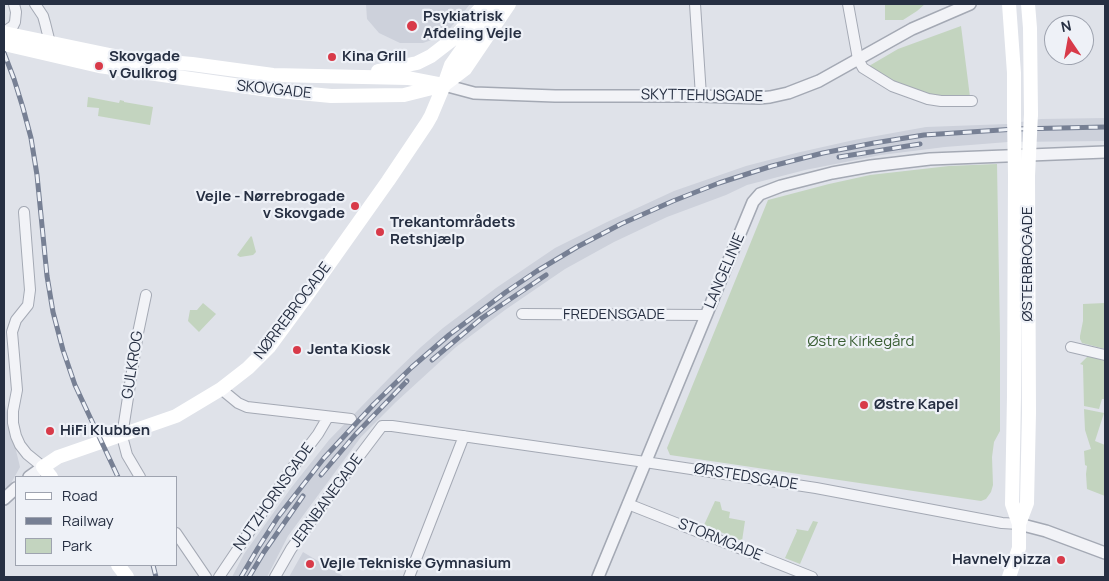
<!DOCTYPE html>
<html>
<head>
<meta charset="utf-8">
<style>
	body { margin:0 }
	#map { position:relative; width:1109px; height:581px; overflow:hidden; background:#dfe2e9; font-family:Manrope,sans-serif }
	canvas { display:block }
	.frame { position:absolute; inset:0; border:5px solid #262f42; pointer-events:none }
	.legend { position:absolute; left:15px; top:476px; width:162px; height:90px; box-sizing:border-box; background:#eef1f7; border:1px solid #9ea3af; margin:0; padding:6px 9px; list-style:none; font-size:15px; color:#262f42 }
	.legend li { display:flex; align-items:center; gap:10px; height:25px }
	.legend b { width:25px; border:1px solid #9ea3af }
	.north { position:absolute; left:1044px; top:15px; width:50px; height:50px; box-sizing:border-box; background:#eef1f7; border:1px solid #9ea3af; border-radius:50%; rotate:348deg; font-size:14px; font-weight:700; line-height:20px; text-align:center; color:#262f42 }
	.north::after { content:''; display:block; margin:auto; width:18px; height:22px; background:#d83a49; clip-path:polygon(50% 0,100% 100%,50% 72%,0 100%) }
</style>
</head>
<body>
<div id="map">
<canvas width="1109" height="581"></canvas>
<div class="frame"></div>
<ul class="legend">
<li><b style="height:6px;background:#fff"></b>Road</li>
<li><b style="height:6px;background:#778094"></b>Railway</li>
<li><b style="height:14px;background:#c3d4bf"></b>Park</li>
</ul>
<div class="north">N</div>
</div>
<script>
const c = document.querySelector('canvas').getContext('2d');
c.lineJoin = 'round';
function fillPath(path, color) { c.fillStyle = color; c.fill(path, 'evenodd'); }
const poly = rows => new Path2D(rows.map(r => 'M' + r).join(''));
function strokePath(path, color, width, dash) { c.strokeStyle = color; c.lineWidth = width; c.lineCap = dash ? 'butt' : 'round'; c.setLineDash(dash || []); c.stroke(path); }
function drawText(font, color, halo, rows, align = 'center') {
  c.font = font + ' Manrope,sans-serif'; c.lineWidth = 4.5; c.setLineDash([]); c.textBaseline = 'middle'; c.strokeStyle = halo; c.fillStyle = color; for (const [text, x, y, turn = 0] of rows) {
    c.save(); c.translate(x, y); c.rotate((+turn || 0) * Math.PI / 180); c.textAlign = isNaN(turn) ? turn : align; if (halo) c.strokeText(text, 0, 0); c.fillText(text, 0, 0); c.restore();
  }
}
fillPath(poly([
	[366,4,470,4,459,18,443,36,423,43,400,43,379,33,367,19],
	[1105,118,1105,141,1008,142,945,147,881,155,805,170,747,185,726,195,667,217,614,242,565,269,505,310,456,347,396,402,361,437,288,536,267,577,232,577,244,554,291,488,329,440,392,375,421,347,443,328,496,288,555,248,607,222,674,191,746,166,796,153,854,140,926,127,1007,124,1041,119],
	[4,400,20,467,4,496],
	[303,552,343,576,342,577,289,577]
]), '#cdd1db');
fillPath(poly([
	[885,4,925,4,917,11,903,20,885,20],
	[961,26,970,97,937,97,904,88,869,66,898,49],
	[88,97,119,103,120,100,124,101,124,102,153,107,150,125,98,116,99,108,87,107],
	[997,164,1000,336,1000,431,994,442,992,457,993,485,991,492,986,499,981,501,670,455,667,448,768,200,829,184,870,175,949,166],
	[251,236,252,237,256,252,253,255,240,257,237,255],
	[203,303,216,314,199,332,188,321,190,310,197,310],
	[1105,303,1105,349,1082,343,1080,339,1080,336,1083,321,1083,304],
	[1089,355,1105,359,1105,399,1102,399,1099,409,1084,406,1083,365,1080,364],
	[1084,409,1104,413,1095,441,1105,445,1105,496,1087,489,1086,474,1087,466,1085,465,1084,451,1091,449,1085,430],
	[715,501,720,502,722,510,730,512,729,518,745,521,742,541,704,525],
	[813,521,818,522,800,564,785,558,797,531,796,529,808,531]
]), '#c3d4bf');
const minor = poly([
	[35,4,43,16,45,23,50,43,49,47],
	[695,4,701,96],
	[848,4,858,59,863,68,892,86,928,99,941,101,972,101],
	[4,32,13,26,15,22,16,12,14,4],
	[24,212,30,290,28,305,16,320,12,332,17,390,13,411,13,423,16,436,20,445,27,454,43,467],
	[522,314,706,315],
	[1071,347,1105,355],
	[221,389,238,403,247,407,351,419],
	[140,477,127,455,122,436,138,333,146,295],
	[628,504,812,577],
	[176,533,206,577],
	[219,577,293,467,318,434,328,417],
	[275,577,291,549,323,504,382,426,392,426,645,462,816,488,1002,523,1019,524],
	[409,577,464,436]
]);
const tertiary = poly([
	[444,85,474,93,555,96,701,96,759,98,770,97,788,93,819,81,912,29,970,4],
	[29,477,43,467],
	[4,499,16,488],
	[1019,524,1046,531,1105,553],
	[598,577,753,202,760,194,781,186,832,173,871,166,930,159,1105,152]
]);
strokePath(minor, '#a4a9b4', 12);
strokePath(tertiary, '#a4a9b4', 14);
strokePath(minor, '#f2f3f7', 10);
strokePath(tertiary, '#f2f3f7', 11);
strokePath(poly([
	[1009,4,1014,73,1014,116],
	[1028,4,1030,28,1031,114],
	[4,33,124,58,192,64,273,75,408,78,439,84],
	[4,44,99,66,269,90,331,96,404,95,444,85,465,69,509,4],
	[378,71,417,63,431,56,453,39,480,9],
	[51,477,43,467,58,457,176,416,221,389,248,368,269,347,305,298,388,181,427,123,431,116,444,85,451,65,494,4],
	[1019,524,1027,503,1029,413,1028,176],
	[118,565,127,577],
	[1009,577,1019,548,1019,524,1012,504,1014,396,1015,176]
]), '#fff', 14);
const rail = poly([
	[4,53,14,79,23,108,31,138,37,175,47,276,53,312,63,350,75,385,118,477],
	[839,157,920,144],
	[432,360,482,318,546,275],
	[321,475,355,435,407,381],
	[153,565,156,577],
	[241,577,258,548,278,517,324,458,374,404,412,367,449,335,506,292,537,271,577,247,621,224,673,201,719,183,772,166,823,153,874,143,924,135,1016,129,1105,127],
	[249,577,264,552,303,496]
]);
strokePath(rail, '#778094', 5);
strokePath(rail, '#eef1f7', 3, [9]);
strokePath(poly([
	[1014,116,1015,176],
	[1028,176,1031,114]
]), '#fff', 14);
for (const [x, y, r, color] of [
	[412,26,6,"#d83a49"],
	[332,57,5,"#d83a49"],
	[99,66,5,"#d83a49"],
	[355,206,5,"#d83a49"],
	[380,232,5,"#d83a49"],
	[297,350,5,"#d83a49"],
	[864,405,5,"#d83a49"],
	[50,431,5,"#d83a49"],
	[1061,560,5,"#d83a49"],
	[310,564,5,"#d83a49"]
]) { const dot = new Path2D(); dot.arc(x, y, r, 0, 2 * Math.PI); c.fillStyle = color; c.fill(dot); strokePath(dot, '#eef1f7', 2); }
drawText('bold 15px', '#262f42', '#eef1f7', [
	["Psykiatrisk",423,17],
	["Afdeling Vejle",423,34],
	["Skovgade",109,57],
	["v Gulkrog",109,74],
	["Kina Grill",342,57],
	["Vejle - Nørrebrogade",345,197,"right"],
	["v Skovgade",345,214,"right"],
	["Trekantområdets",390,223],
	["Retshjælp",390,240],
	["Jenta Kiosk",307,350],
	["Østre Kapel",874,405],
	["HiFi Klubben",60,431],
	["Havnely pizza",1051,560,"right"],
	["Vejle Tekniske Gymnasium",320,564]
], 'left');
drawText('15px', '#262f42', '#eef1f7', [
	["SKOVGADE",274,90,6],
	["SKYTTEHUSGADE",702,96,1],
	["ØSTERBROGADE",1028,264,-90],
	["LANGELINIE",725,271,-67],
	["NØRREBROGADE",293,311,-53],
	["FREDENSGADE",614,315],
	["GULKROG",133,365,-81],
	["ØRSTEDSGADE",746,477,9],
	["NUTZHORNSGADE",274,497,-55],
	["JERNBANEGADE",327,501,-54],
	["STORMGADE",720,540,22]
]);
drawText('15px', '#395e33', '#eef1f7', [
	["Østre Kirkegård",861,342]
]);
</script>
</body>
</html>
